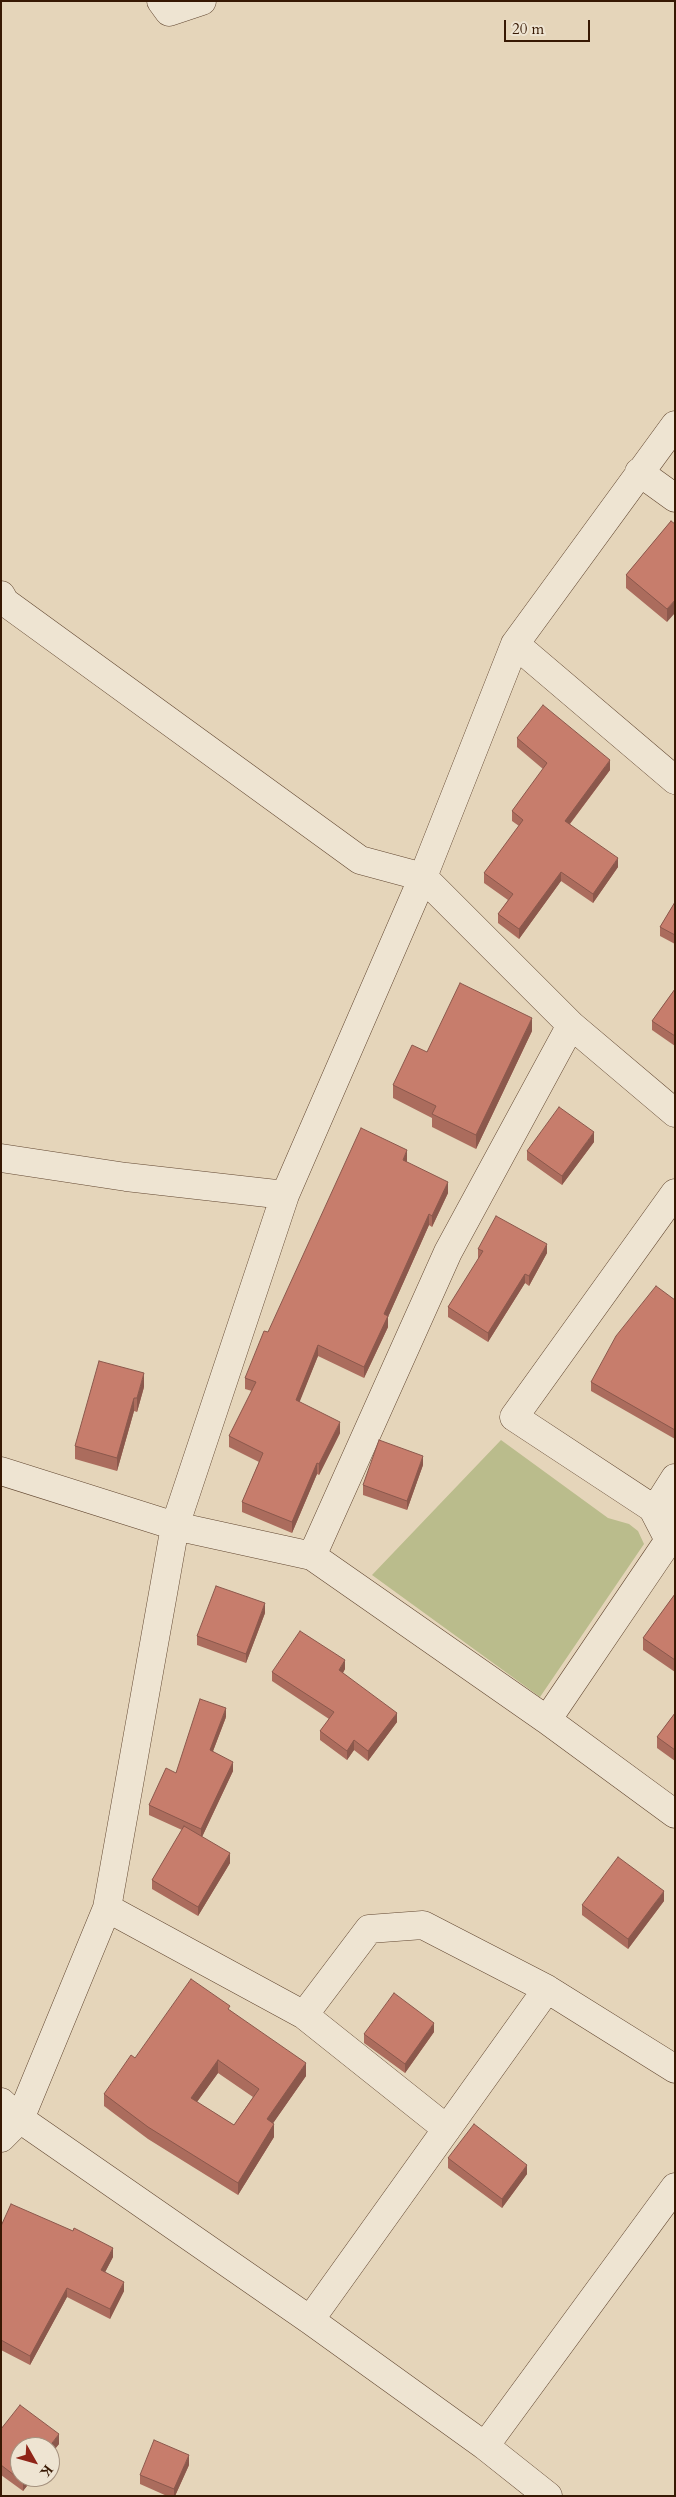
<!DOCTYPE html>
<html>
<head>
<meta charset="utf-8">
<style>
	body { margin:0 }
	#map { position:relative; width:676px; height:2497px; overflow:hidden; background:#e5d5ba; font-family:Cardo,serif }
	canvas { display:block }
	.frame { position:absolute; inset:0; border:2px solid #371803; pointer-events:none }
	.north { position:absolute; left:10px; top:2437px; width:50px; height:50px; box-sizing:border-box; background:#eee4d2; border:1px solid #a5927f; border-radius:50%; rotate:128deg; font-size:14px; font-weight:700; line-height:20px; text-align:center; color:#371803 }
	.north::after { content:''; display:block; margin:auto; width:18px; height:22px; background:#8f2418; clip-path:polygon(50% 0,100% 100%,50% 72%,0 100%) }
	.scale { position:absolute; left:504px; top:20px; width:86px; height:22px; box-sizing:border-box; border:2px solid #371803; border-top:0; padding-left:6px; font-size:15px; line-height:18px; white-space:nowrap; color:#371803; -webkit-text-stroke:4px #eee4d2; paint-order:stroke }
</style>
</head>
<body>
<div id="map">
<canvas width="676" height="2497"></canvas>
<div class="frame"></div>
<div class="north">K</div>
<div class="scale">20 m</div>
</div>
<script>
const c = document.querySelector('canvas').getContext('2d');
c.lineJoin = 'round';
function fillPath(path, color) { c.fillStyle = color; c.fill(path, 'evenodd'); }
const poly = rows => new Path2D(rows.map(r => 'M' + r).join(''));
function strokePath(path, color, width, dash) { c.strokeStyle = color; c.lineWidth = width; c.lineCap = dash ? 'butt' : 'round'; c.setLineDash(dash || []); c.stroke(path); }
fillPath(poly([
	[501,1440,608,1518,629,1524,638,1531,644,1544,540,1697,372,1575]
]), '#babc8c');
const street = poly([
	[161,1,169,12,202,1],
	[639,472,675,498],
	[1,595,5,602,360,860,423,877,571,1025,675,1113],
	[515,644,675,780],
	[1,1158,126,1177,285,1195],
	[675,1193,514,1417,675,1523],
	[1,1471,175,1526,312,1556,547,1720,675,1814],
	[312,1556,448,1252,571,1025],
	[547,1720,669,1540,654,1511,675,1478],
	[107,1908,304,2015,447,2129],
	[304,2015,369,1929,423,1925,547,1989,675,2069],
	[1,2102,20,2119,310,2320,485,2446,548,2496],
	[1,2138,20,2119,107,1908,175,1526,285,1195,423,877,515,644,675,425],
	[310,2320,547,1989],
	[485,2446,675,2187]
]);
strokePath(street, '#624731', 29);
strokePath(street, '#eee4d2', 28);
fillPath(poly([
	[671,521,667,622,626,588,626,575],
	[517,738,610,770,570,824,618,867,593,903,561,881,519,939,498,923,498,914,508,900,484,883,484,873,519,826,512,821,512,811,543,769,517,747],
	[675,902,675,944,660,936,660,927],
	[675,989,675,1046,652,1030,652,1021],
	[532,1031,476,1149,432,1127,432,1118,393,1098,393,1085,427,1052],
	[594,1142,562,1185,527,1160,527,1151],
	[407,1161,407,1162,448,1193,432,1227,429,1225,388,1317,388,1327,364,1378,318,1356,299,1402,340,1433,319,1475,317,1474,292,1533,242,1512,242,1502,259,1462,229,1447,229,1436,252,1391,245,1389,245,1378,268,1332],
	[478,1249,547,1253,529,1286,525,1283,488,1342,448,1317,448,1307,479,1259,478,1258],
	[675,1300,675,1439,591,1391,591,1382],
	[144,1387,137,1412,134,1411,117,1471,75,1459,75,1446],
	[423,1465,407,1510,363,1495,363,1485],
	[675,1594,675,1672,643,1650,643,1638],
	[265,1613,246,1663,197,1645,197,1636],
	[345,1669,343,1673,397,1722,368,1761,354,1750,347,1760,320,1740,320,1731,329,1719,272,1681,272,1672],
	[675,1713,675,1761,657,1748,657,1737],
	[226,1717,213,1751,233,1771,202,1837,230,1863,198,1916,152,1889,152,1880,182,1830,149,1815,149,1805],
	[664,1901,628,1949,582,1915,582,1905],
	[230,2010,306,2076,273,2123,274,2137,238,2195,148,2139,104,2106,104,2094,135,2058],
	[218,2073,253,2097,234,2125,197,2102],
	[434,2032,405,2073,364,2043,364,2034],
	[448,2158,527,2174,502,2208,448,2168],
	[1,2226,113,2257,105,2272,124,2291,110,2319,67,2297,30,2365,1,2350],
	[1,2429,59,2444,50,2455,50,2447,34,2477,23,2491,1,2475],
	[189,2465,175,2496,167,2496,140,2484,140,2475]
]), '#ab6c5d');
fillPath(poly([
	[675,600,675,613,667,622,667,609],
	[610,760,610,770,565,830,565,821],
	[618,858,618,867,593,903,593,894],
	[561,872,561,881,519,939,519,929],
	[532,1018,532,1031,476,1149,476,1135],
	[594,1132,594,1142,562,1185,562,1176],
	[407,1150,407,1161,403,1171,403,1160],
	[448,1182,448,1193,432,1227,432,1216],
	[429,1214,429,1225,388,1317,388,1327,364,1378,364,1367,384,1314],
	[547,1244,547,1253,529,1286,529,1276],
	[525,1274,525,1283,488,1342,488,1333],
	[318,1345,318,1356,296,1411,296,1400],
	[144,1373,144,1387,137,1412,137,1398],
	[134,1398,134,1411,117,1471,117,1458],
	[340,1422,340,1433,319,1475,319,1464],
	[423,1456,423,1465,407,1510,407,1501],
	[317,1463,317,1474,292,1533,292,1522],
	[265,1603,265,1613,246,1663,246,1654],
	[345,1660,345,1669,339,1679,339,1670],
	[226,1708,226,1717,210,1759,210,1750],
	[397,1713,397,1722,368,1761,368,1751],
	[354,1740,354,1750,347,1760,347,1751],
	[233,1762,233,1771,201,1839,201,1829],
	[230,1853,230,1863,198,1916,198,1907],
	[664,1891,664,1901,628,1949,628,1939],
	[434,2023,434,2032,405,2073,405,2064],
	[218,2060,218,2073,191,2110,191,2098],
	[306,2063,306,2076,267,2132,267,2119],
	[274,2124,274,2137,238,2195,238,2183],
	[527,2165,527,2174,502,2208,502,2199],
	[113,2248,113,2257,101,2280,101,2270],
	[124,2282,124,2291,110,2319,110,2309],
	[67,2288,67,2297,30,2365,30,2356],
	[59,2434,59,2444,50,2455,50,2447,49,2447],
	[189,2455,189,2465,175,2496,174,2496,174,2489],
	[26,2477,34,2477,23,2491,23,2482]
]), '#8b584c');
const building = poly([
	[671,521,675,524,675,600,667,609,626,575,671,521],
	[543,705,610,760,565,821,618,858,593,894,561,872,519,929,498,914,513,894,484,873,523,820,512,811,547,763,517,738,543,705],
	[675,902,675,935,660,927,675,902],
	[460,983,532,1018,476,1135,432,1114,436,1106,393,1085,412,1045,427,1052,460,983],
	[675,989,675,1036,652,1021,675,989],
	[559,1107,594,1132,562,1176,527,1151,559,1107],
	[361,1128,407,1150,403,1160,448,1182,432,1216,429,1214,384,1314,388,1316,364,1367,318,1345,296,1400,340,1422,319,1464,317,1463,292,1522,242,1502,263,1453,229,1436,256,1382,245,1378,264,1331,268,1332,361,1128],
	[496,1216,547,1244,529,1276,525,1274,488,1333,448,1307,483,1251,478,1249,496,1216],
	[656,1286,675,1300,675,1430,591,1382,616,1336,656,1286],
	[99,1361,144,1373,137,1398,134,1398,117,1458,75,1446,99,1361],
	[379,1440,423,1456,407,1501,363,1485,379,1440],
	[216,1586,265,1603,246,1654,197,1636,216,1586],
	[675,1594,675,1660,643,1638,675,1594],
	[300,1631,345,1660,339,1670,397,1713,368,1751,354,1740,347,1751,320,1731,334,1712,272,1672,300,1631],
	[200,1699,226,1708,210,1750,233,1762,201,1829,149,1805,166,1768,176,1773,200,1699],
	[675,1713,675,1750,657,1737,675,1713],
	[184,1826,230,1853,198,1907,152,1880,184,1826],
	[618,1857,664,1891,628,1939,582,1905,618,1857],
	[191,1979,230,2006,228,2009,306,2063,267,2119,274,2124,238,2183,148,2127,104,2094,131,2055,135,2058,191,1979],
	[218,2060,259,2089,234,2125,191,2098,218,2060],
	[394,1993,434,2023,405,2064,364,2034,394,1993],
	[474,2124,527,2165,502,2199,448,2158,474,2124],
	[11,2204,73,2231,74,2228,113,2248,101,2270,124,2282,110,2309,67,2288,30,2356,1,2340,1,2226,11,2204],
	[20,2405,59,2434,49,2447,20,2447,20,2477,26,2477,23,2482,1,2465,1,2429,20,2405],
	[154,2440,189,2455,174,2489,140,2475,154,2440]
]);
fillPath(building, '#c77d6c');
strokePath(building, '#8b584c', 1);
</script>
</body>
</html>
